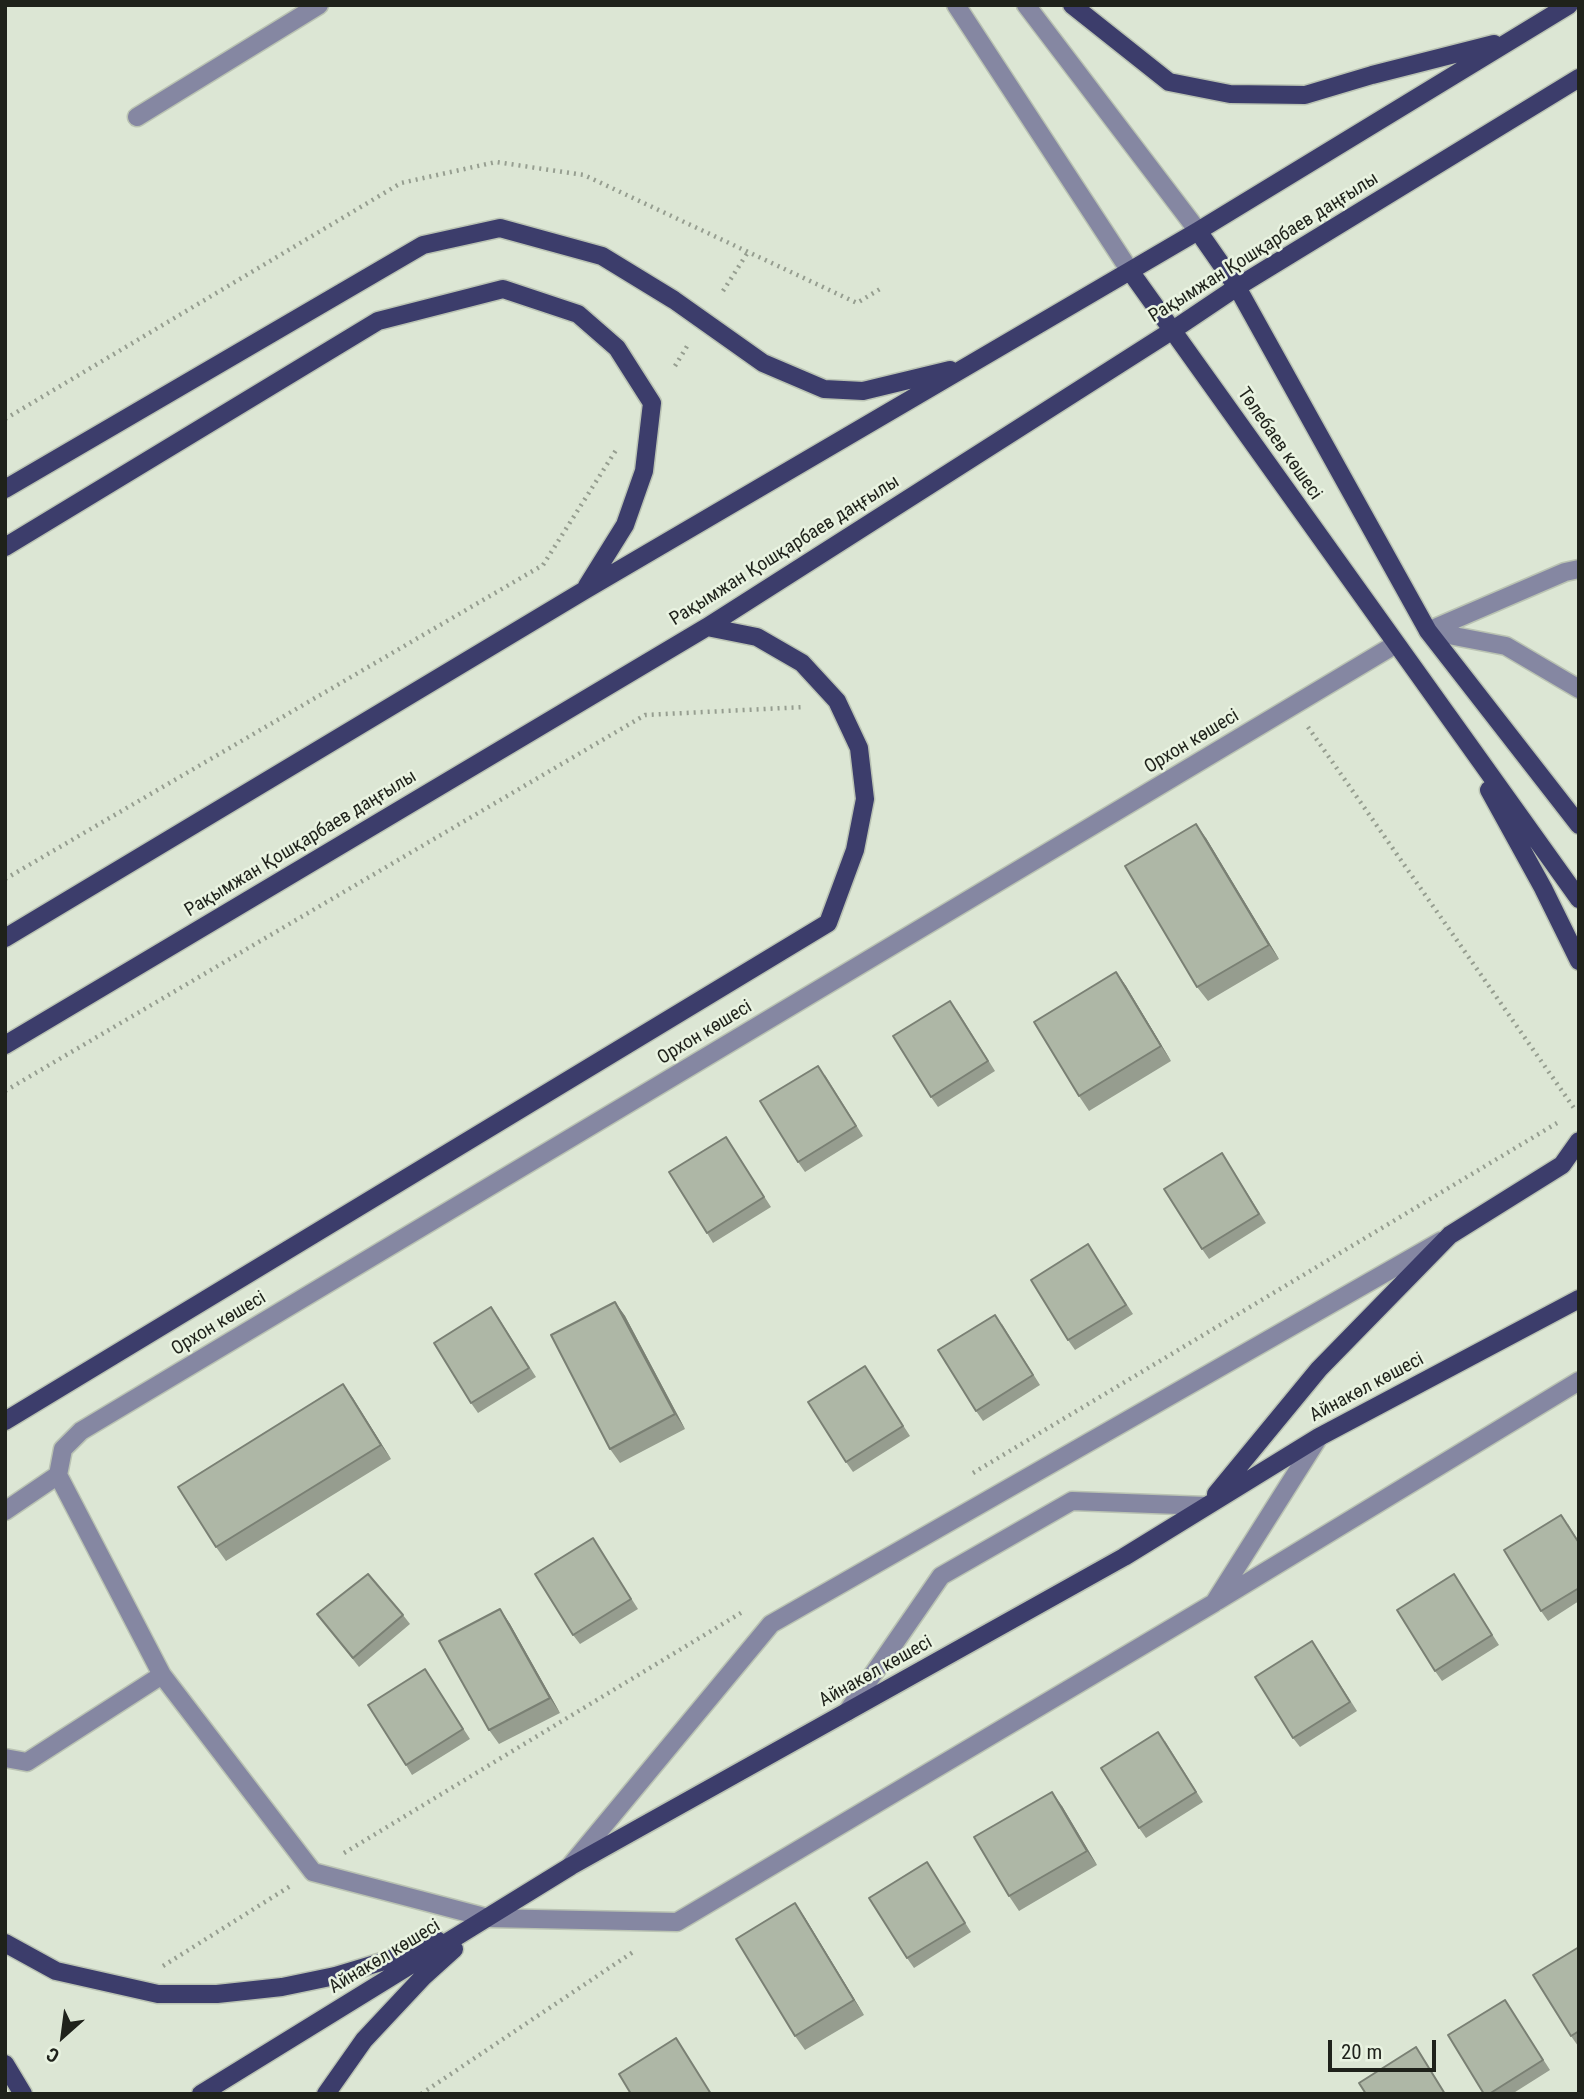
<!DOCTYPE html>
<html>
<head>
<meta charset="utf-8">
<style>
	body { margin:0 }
	#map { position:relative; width:1584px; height:2099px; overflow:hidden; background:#dce6d4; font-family:"Roboto Condensed",sans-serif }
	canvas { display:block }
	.frame { position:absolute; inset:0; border:7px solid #1f221b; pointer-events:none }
	.north { position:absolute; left:28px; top:2001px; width:70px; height:70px; -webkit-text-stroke:5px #e9f3e1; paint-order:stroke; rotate:208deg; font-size:19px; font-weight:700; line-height:28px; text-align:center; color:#1f221b }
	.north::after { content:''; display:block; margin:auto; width:24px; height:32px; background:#1f221b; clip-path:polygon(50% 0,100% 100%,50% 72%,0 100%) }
	.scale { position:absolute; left:1328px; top:2040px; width:108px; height:32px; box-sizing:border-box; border:4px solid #1f221b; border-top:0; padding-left:9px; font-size:21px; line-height:24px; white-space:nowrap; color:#1f221b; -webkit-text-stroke:5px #e9f3e1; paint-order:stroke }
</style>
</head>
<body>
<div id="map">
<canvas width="1584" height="2099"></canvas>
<div class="frame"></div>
<div class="north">С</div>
<div class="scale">20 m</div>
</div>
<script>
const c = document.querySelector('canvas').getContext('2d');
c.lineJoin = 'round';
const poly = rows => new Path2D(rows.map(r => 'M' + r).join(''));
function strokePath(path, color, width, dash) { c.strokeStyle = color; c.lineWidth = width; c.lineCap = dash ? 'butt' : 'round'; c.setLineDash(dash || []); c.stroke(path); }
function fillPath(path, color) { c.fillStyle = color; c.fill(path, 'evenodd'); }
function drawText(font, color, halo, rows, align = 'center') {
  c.font = font + ' "Roboto Condensed",sans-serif'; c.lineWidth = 5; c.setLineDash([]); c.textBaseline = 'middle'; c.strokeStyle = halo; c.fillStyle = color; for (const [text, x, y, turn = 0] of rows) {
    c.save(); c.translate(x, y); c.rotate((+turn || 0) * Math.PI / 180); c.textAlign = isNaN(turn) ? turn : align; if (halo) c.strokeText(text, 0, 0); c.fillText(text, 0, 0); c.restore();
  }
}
const minor = poly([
	[956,5,1130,271],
	[1026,5,1198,231],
	[137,117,319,5],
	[1428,631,1506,646,1579,689],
	[1428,631,1565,572,1579,569],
	[58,1475,63,1449,81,1431,1396,644],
	[58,1475,162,1675],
	[5,1511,58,1475],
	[1217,1601,1579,1381],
	[847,1712,941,1576,1072,1501,1206,1506],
	[5,1758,27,1762,162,1675,313,1872,488,1918,677,1922,1214,1603,1319,1437],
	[571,1865,771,1624,1441,1241]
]);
const major = poly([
	[1072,5,1169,82,1230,94,1305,95,1372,75,1494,44],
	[1198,231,1237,287,1428,631,1579,825],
	[1130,271,1579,899],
	[5,489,423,245,500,228,602,256,674,300,763,363,824,389,863,391,950,370],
	[5,547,378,321,503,289,578,314,617,348,652,403,644,471,625,525,587,586],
	[1489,790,1543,888,1579,961],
	[5,938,585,590,1198,231,1569,5],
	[5,1045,707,627,1173,330,1237,287,1579,78],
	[5,1421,828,923,855,850,865,799,859,748,837,701,802,663,757,637,707,627],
	[1216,1494,1319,1369,1450,1235,1562,1165,1579,1141],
	[5,1943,56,1971,158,1994,217,1994,282,1987,335,1976,388,1960,437,1940],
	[5,2064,23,2094],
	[201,2094,571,1866,1124,1557,1319,1437,1579,1299],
	[326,2094,364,2040,423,1977,454,1949]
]);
strokePath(minor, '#bac3b3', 21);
strokePath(major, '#bac3b3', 21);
strokePath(poly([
	[723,291,748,252],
	[675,366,689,343],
	[5,419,401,183,496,162,584,175,857,303,880,289],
	[1308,727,1576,1111],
	[5,879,543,565,618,447],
	[5,1091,645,715,805,707],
	[973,1473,1557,1123],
	[344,1853,744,1611],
	[163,1966,292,1885],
	[421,2094,636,1950]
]), '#969e90', 4.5, [2, 5]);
strokePath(minor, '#8587a2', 18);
strokePath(major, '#3c3d6b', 18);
fillPath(poly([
	[1206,838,1279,959,1208,1001,1197,987],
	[1116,972,1126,986,1171,1061,1089,1111,1079,1096],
	[957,1010,995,1071,938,1107,931,1097],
	[825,1075,863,1136,805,1172,798,1162],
	[726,1137,771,1207,713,1243,707,1233],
	[1222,1153,1266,1223,1209,1259,1202,1249],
	[1088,1244,1133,1314,1075,1350,1068,1340],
	[615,1302,625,1316,685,1429,620,1463,610,1449],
	[498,1317,536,1377,478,1413,471,1403],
	[1002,1324,1040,1385,983,1421,976,1411],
	[865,1366,910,1436,853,1472,846,1462],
	[343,1384,391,1459,226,1561,216,1547],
	[1568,1524,1579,1542,1579,1601,1548,1621,1541,1611],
	[593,1538,638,1609,580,1644,573,1635],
	[1454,1574,1499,1645,1442,1681,1435,1671],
	[500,1609,510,1624,560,1713,499,1744,489,1730],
	[317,1614,403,1615,410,1624,359,1667],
	[1319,1651,1357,1711,1300,1747,1293,1738],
	[425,1669,470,1739,412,1775,406,1765],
	[1165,1741,1203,1802,1146,1838,1139,1828],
	[1062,1806,1097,1865,1019,1911,1009,1896],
	[927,1862,971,1932,914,1968,907,1958],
	[795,1903,805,1918,864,2015,805,2050,795,2036],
	[1579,1947,1579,2045,1578,2046,1571,2036],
	[1505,2000,1550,2070,1512,2094,1484,2094]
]), '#969d8f');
fillPath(poly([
	[1196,824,1206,838,1279,959,1269,945],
	[1116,972,1126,986,1171,1061,1161,1046],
	[615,1302,625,1316,685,1429,675,1414],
	[343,1384,353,1398,391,1459,381,1445],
	[500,1609,510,1624,560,1713,550,1698],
	[1052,1792,1062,1806,1097,1865,1087,1851],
	[795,1903,805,1918,864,2015,854,2000]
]), '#7a8074');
const building = poly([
	[1196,824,1269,945,1197,987,1125,866,1196,824],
	[1116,972,1161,1046,1079,1096,1034,1022,1116,972],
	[950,1001,988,1061,931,1097,893,1036,950,1001],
	[818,1066,856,1126,798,1162,760,1101,818,1066],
	[726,1137,764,1197,707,1233,669,1172,726,1137],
	[1222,1153,1259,1214,1202,1249,1164,1189,1222,1153],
	[1088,1244,1126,1305,1068,1340,1031,1280,1088,1244],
	[615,1302,675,1414,610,1449,551,1335,615,1302],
	[491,1307,529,1368,471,1403,434,1343,491,1307],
	[995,1315,1033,1375,976,1411,938,1350,995,1315],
	[865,1366,903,1426,846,1462,808,1402,865,1366],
	[343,1384,381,1445,216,1547,178,1487,343,1384],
	[1561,1515,1579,1543,1579,1588,1541,1611,1504,1550,1561,1515],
	[593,1538,631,1599,573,1635,535,1574,593,1538],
	[368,1574,403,1615,353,1658,317,1614,368,1574],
	[1454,1574,1492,1635,1435,1671,1397,1610,1454,1574],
	[500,1609,550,1698,489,1730,439,1641,500,1609],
	[1312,1641,1350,1702,1293,1738,1255,1677,1312,1641],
	[425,1669,463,1729,406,1765,368,1705,425,1669],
	[1158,1732,1196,1792,1139,1828,1101,1768,1158,1732],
	[1052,1792,1087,1851,1009,1896,974,1837,1052,1792],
	[927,1862,965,1923,907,1958,869,1898,927,1862],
	[795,1903,854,2000,795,2036,736,1939,795,1903],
	[1579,1947,1579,2031,1571,2036,1533,1975,1579,1947],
	[1505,2000,1543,2060,1489,2094,1484,2094,1448,2035,1505,2000],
	[676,2038,711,2094,631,2094,619,2074,676,2038],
	[1416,2047,1445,2094,1366,2094,1359,2083,1416,2047]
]);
fillPath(building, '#aeb7a6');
strokePath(building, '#7a8074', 2);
drawText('19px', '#1f221b', '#e9f3e1', [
	["Рақымжан Қошқарбаев даңғылы",1264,248,-32],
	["Төлебаев көшесі",1279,444,55],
	["Рақымжан Қошқарбаев даңғылы",785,551,-32],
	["Орхон көшесі",1192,742,-31],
	["Рақымжан Қошқарбаев даңғылы",301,844,-31],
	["Орхон көшесі",705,1033,-31],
	["Орхон көшесі",219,1324,-31],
	["Айнакөл көшесі",1367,1388,-28],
	["Айнакөл көшесі",876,1672,-29],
	["Айнакөл көшесі",385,1957,-31]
]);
</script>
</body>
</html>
